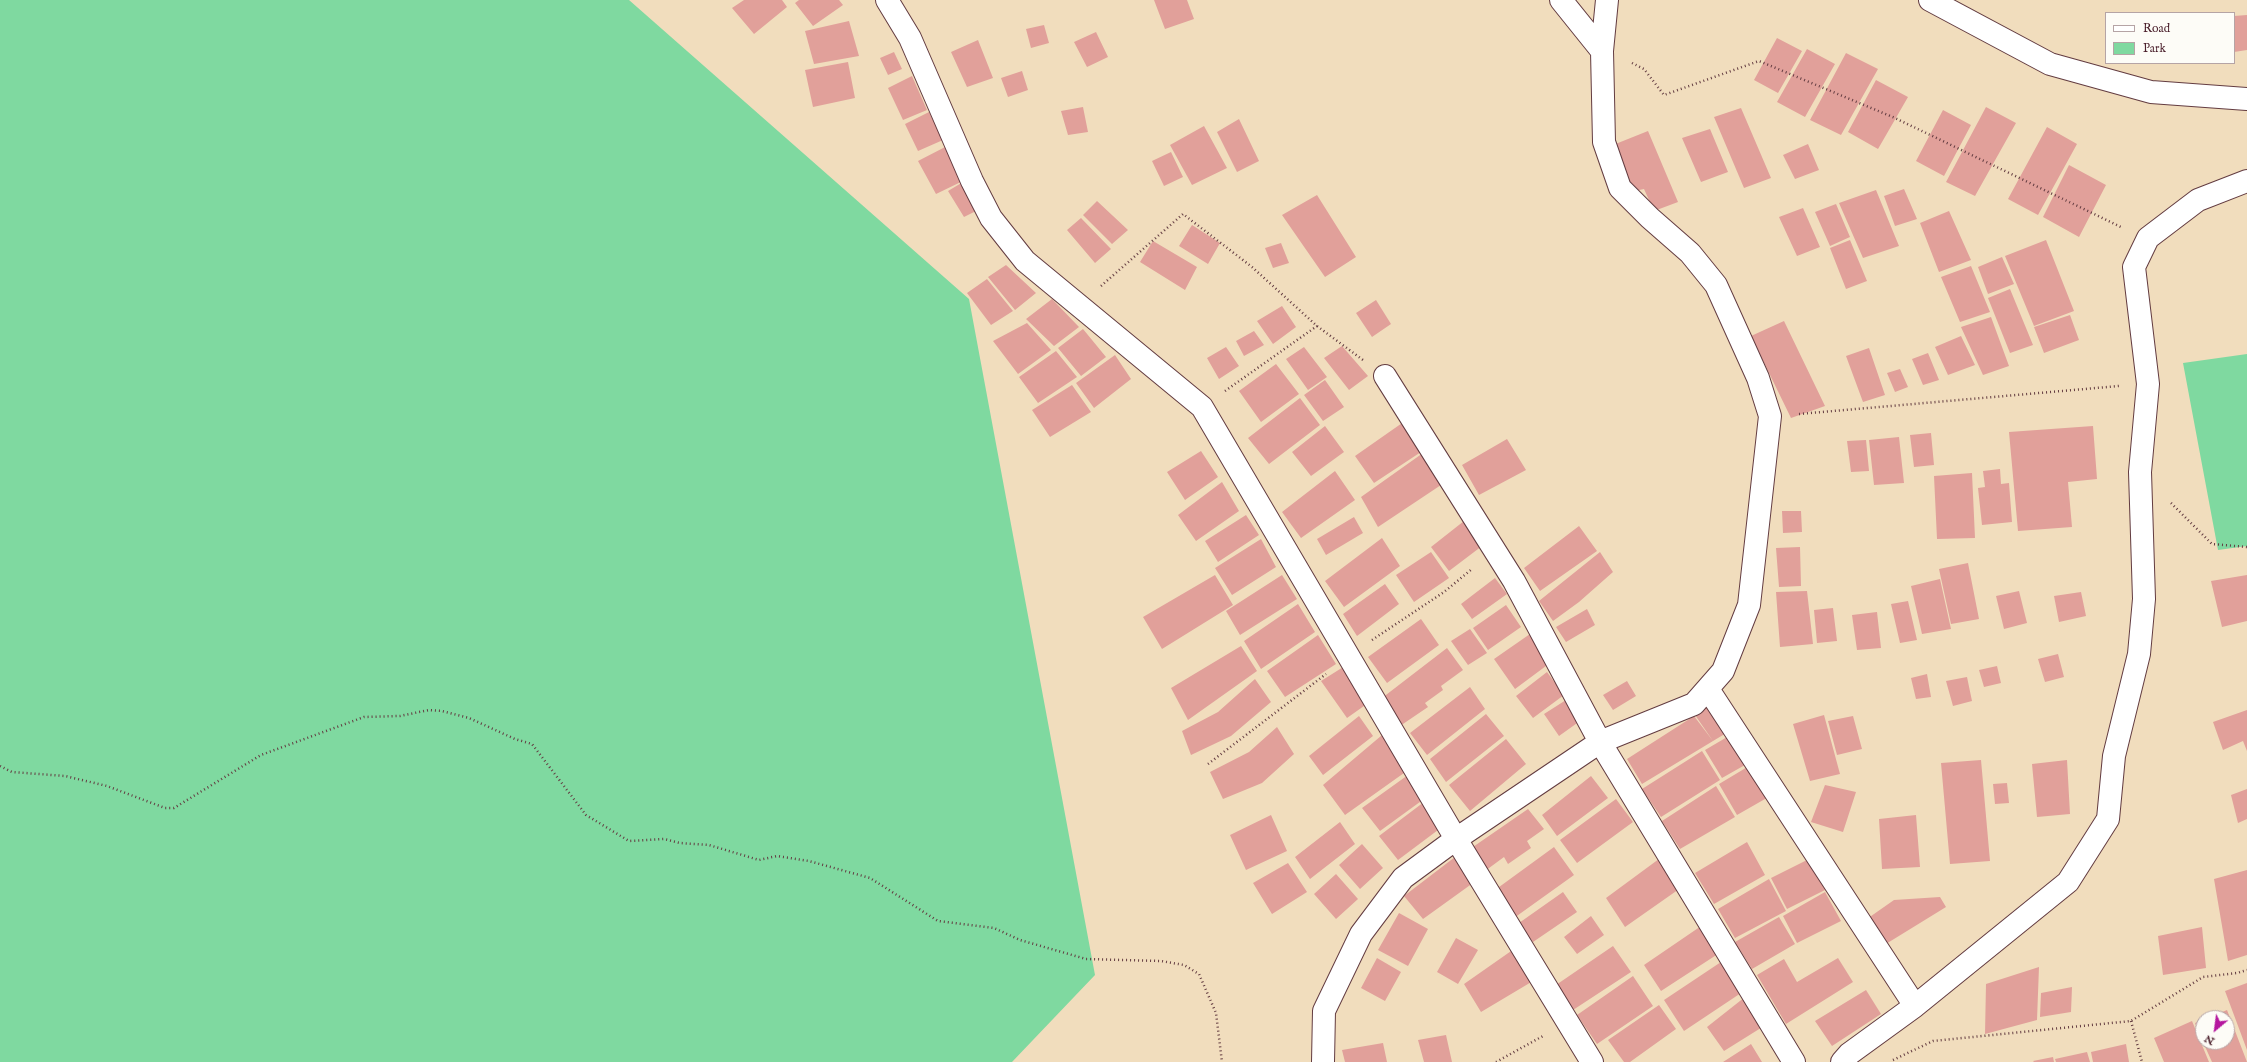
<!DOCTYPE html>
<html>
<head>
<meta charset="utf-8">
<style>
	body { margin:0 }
	#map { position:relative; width:2247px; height:1062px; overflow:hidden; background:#f1ddbd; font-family:"IM FELL English",serif }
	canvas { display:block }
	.legend { position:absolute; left:2105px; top:12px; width:130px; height:52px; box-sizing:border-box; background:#fdfcf7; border:1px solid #b5a4a5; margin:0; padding:5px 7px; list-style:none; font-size:12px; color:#4a1f2b }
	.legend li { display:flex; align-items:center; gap:8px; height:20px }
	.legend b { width:20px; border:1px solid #b5a4a5 }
	.north { position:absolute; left:2195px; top:1010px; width:40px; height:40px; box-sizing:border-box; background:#fdfcf7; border:1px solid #b5a4a5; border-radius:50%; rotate:209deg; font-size:11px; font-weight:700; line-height:16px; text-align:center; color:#4a1f2b }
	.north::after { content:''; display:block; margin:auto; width:14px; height:18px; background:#b5179e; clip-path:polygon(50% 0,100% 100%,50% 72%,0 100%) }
</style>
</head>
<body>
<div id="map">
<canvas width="2247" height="1062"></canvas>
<ul class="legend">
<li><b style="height:5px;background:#fff"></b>Road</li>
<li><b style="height:11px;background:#7fd9a0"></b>Park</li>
</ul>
<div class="north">N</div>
</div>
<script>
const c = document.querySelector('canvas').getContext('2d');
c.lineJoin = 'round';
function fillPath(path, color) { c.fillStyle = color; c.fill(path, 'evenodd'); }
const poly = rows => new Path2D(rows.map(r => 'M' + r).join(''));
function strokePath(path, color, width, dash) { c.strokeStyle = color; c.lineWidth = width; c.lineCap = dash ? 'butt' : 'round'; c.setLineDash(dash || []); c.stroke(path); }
fillPath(poly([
	[0,0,629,0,969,299,1095,975,1012,1062,0,1062],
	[2247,354,2247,546,2218,550,2183,363]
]), '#7fd9a0');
fillPath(poly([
	[744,0,782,0,787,7,754,34,732,8],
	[799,0,839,0,843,5,813,26,795,3],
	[1154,0,1187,0,1194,19,1165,29],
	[2247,15,2247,50,2234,52,2234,16],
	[849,21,859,56,814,64,805,31],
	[1044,25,1049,43,1031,48,1026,29],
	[1096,32,1108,57,1087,67,1074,42],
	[1777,38,1802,51,1778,93,1754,80],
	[978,40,993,78,967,87,951,52],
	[1807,49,1835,64,1805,117,1777,102],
	[894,52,902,69,888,75,880,58],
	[1846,53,1878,69,1841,135,1810,120],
	[848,62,855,98,813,107,805,70],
	[1022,71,1028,90,1008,97,1001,78],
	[912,76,927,110,903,120,888,88],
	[1876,80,1908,97,1878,149,1848,132],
	[1083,107,1088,132,1068,135,1061,111],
	[1986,107,2016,123,1975,196,1946,182],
	[1741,108,1771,178,1744,188,1714,117],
	[1943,110,1971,125,1944,176,1916,161],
	[929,112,943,140,918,151,905,124],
	[1239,119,1259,161,1237,172,1217,132],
	[1204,126,1227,168,1192,185,1170,145],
	[2047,127,2077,144,2038,215,2008,199],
	[1710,129,1728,172,1701,182,1682,138],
	[1648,131,1678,202,1654,211,1644,189,1630,192,1613,145],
	[1808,144,1819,170,1795,179,1783,155],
	[949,145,967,179,936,194,918,161],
	[1171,152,1183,177,1164,186,1152,161],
	[2069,165,2106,185,2079,237,2043,217],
	[963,182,980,209,964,217,948,191],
	[1904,189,1917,219,1895,226,1884,196],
	[1876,190,1899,246,1863,258,1839,203],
	[1317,195,1356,257,1325,277,1282,215],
	[1097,201,1128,230,1112,244,1083,215],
	[1836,204,1850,237,1830,246,1815,212],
	[1803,208,1820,247,1797,256,1779,217],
	[1949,211,1971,260,1939,272,1920,223],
	[1081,218,1111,249,1095,263,1067,230],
	[1192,225,1220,243,1208,264,1179,246],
	[1850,240,1867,281,1846,289,1830,248],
	[2046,240,2074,311,2034,326,2005,256],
	[1153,241,1197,267,1185,290,1140,262],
	[1281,243,1289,263,1273,268,1265,248],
	[2002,257,2014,284,1988,294,1978,267],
	[1006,265,1036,293,1015,310,988,277],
	[1971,266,1990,312,1960,322,1941,277],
	[987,279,1013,311,991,325,967,293],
	[2010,289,2033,345,2010,353,1988,298],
	[1052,299,1079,327,1054,346,1026,319],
	[1376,300,1391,324,1372,337,1356,313],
	[1282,306,1296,327,1273,344,1257,321],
	[2070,315,2079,340,2044,353,2034,327],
	[1991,317,2009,366,1983,375,1961,327],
	[1784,321,1825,406,1791,418,1751,336],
	[1027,323,1051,350,1018,374,993,341],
	[1083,329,1106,357,1081,376,1058,348],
	[1254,331,1264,345,1244,356,1236,341],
	[1961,336,1975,365,1948,375,1935,347],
	[1342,346,1368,376,1349,390,1324,358],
	[1226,347,1239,366,1219,379,1207,358],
	[1304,347,1327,377,1308,390,1286,359],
	[1869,348,1885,395,1863,402,1846,356],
	[1056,351,1077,377,1038,403,1019,377],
	[1928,353,1939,380,1923,385,1912,359],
	[1115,355,1131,379,1094,408,1076,383],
	[1276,364,1299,394,1261,422,1239,391],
	[1900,369,1908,387,1895,392,1887,373],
	[1325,380,1344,407,1323,421,1304,395],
	[1072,385,1091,412,1050,437,1032,410],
	[1300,398,1320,425,1269,464,1248,438],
	[1405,421,1424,450,1374,483,1355,456],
	[1325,426,1344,452,1311,476,1292,452],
	[2093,426,2097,479,2068,482,2072,527,2018,531,2009,432],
	[1931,433,1934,465,1914,467,1910,435],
	[1899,437,1904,483,1874,485,1869,440],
	[1507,439,1526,470,1479,495,1462,465],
	[1866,440,1869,471,1851,472,1847,441],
	[1201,451,1218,477,1185,500,1167,472],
	[1423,453,1441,485,1378,527,1361,497],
	[2000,469,2001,484,2009,483,2012,522,1982,525,1978,488,1985,487,1983,471],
	[1335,471,1355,500,1301,538,1282,512],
	[1972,473,1975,538,1937,539,1934,476],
	[1222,482,1239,511,1196,541,1178,515],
	[1782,511,1801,511,1802,532,1783,533],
	[1246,515,1259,535,1218,562,1205,541],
	[1354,517,1363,533,1326,555,1317,539],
	[1464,521,1482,546,1449,571,1431,547],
	[1579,526,1597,551,1540,591,1524,568],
	[1382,538,1400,566,1344,607,1325,581],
	[1261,539,1276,567,1232,595,1215,568],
	[1800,547,1801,586,1779,587,1776,548],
	[1431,552,1449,578,1414,602,1396,575],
	[1600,552,1613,572,1579,602,1553,621,1539,601],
	[1968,563,1979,619,1951,624,1939,569],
	[1215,575,1233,605,1162,649,1143,617],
	[1282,575,1297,599,1240,635,1226,611],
	[2247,575,2247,621,2222,627,2211,581],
	[1495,578,1507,594,1472,619,1461,604],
	[1940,579,1951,629,1922,634,1911,586],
	[1385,584,1399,604,1357,636,1343,614],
	[1807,591,1813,644,1780,647,1776,592],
	[2019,591,2027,623,2004,629,1996,596],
	[2081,592,2086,616,2059,622,2054,596],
	[1908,601,1917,640,1900,643,1891,604],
	[1298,604,1315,632,1261,669,1244,641],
	[1506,605,1521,627,1488,650,1473,628],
	[1833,608,1837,641,1817,643,1814,610],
	[1587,609,1595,625,1566,642,1556,627],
	[1877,612,1881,648,1857,650,1852,615],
	[1421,619,1439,645,1387,683,1368,657],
	[1470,629,1487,653,1468,665,1451,641],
	[1530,634,1550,663,1515,689,1494,659],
	[1318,635,1336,664,1285,697,1267,671],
	[1241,646,1257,671,1188,720,1171,688],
	[1447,648,1463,670,1441,686,1443,690,1425,703,1428,707,1400,726,1382,698],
	[2058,654,2064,677,2045,682,2038,659],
	[1348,664,1371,701,1347,718,1321,681],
	[1997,666,2001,683,1984,687,1979,670],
	[1547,672,1564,695,1533,718,1516,696],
	[1927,674,1931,697,1916,699,1911,678],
	[1967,677,1972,701,1953,706,1946,681],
	[1255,679,1271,702,1231,736,1191,755,1182,731,1218,712],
	[1627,681,1636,696,1613,710,1603,695],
	[1470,687,1485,709,1427,755,1410,733],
	[1566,700,1580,721,1559,736,1544,714],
	[1715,702,1733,729,1713,741,1695,715],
	[2247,710,2247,751,2243,741,2223,750,2213,722],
	[1486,714,1504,736,1446,782,1430,759],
	[1824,715,1840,774,1810,781,1793,724],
	[1359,716,1373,736,1323,775,1309,756],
	[1694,716,1713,741,1642,784,1627,759],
	[1853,716,1862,749,1837,755,1828,721],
	[1277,727,1294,754,1262,783,1223,799,1210,772,1249,752],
	[1388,730,1411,768,1345,815,1323,785],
	[1734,733,1752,761,1722,778,1705,750],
	[1506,739,1526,764,1470,811,1449,785],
	[1702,751,1720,780,1661,817,1642,789],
	[1981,760,1990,861,1950,864,1941,763],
	[2067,760,2070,814,2037,817,2032,764],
	[1754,763,1772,795,1737,815,1719,784],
	[1408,775,1424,799,1380,831,1362,808],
	[1591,776,1608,798,1557,836,1542,815],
	[2007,783,2009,803,1995,804,1993,784],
	[1825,785,1856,792,1843,832,1811,822],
	[1716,786,1735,817,1680,849,1662,821],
	[2247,789,2247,819,2238,823,2231,795],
	[1616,799,1633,822,1577,863,1560,840],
	[1424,802,1442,827,1398,860,1379,836],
	[1528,809,1544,829,1527,841,1531,848,1508,864,1504,857,1485,871,1470,849],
	[1271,815,1287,851,1246,870,1230,835],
	[1916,815,1920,867,1882,869,1879,819],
	[1340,822,1355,844,1310,879,1295,857],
	[1747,842,1765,875,1714,904,1695,873],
	[1362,844,1383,868,1360,889,1339,865],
	[1554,847,1574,875,1514,918,1495,890],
	[1663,856,1682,887,1625,927,1606,898],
	[1455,857,1473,883,1423,919,1404,896],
	[1809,859,1825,890,1787,909,1771,878],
	[1288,863,1307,892,1272,914,1253,883],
	[2247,870,2247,955,2228,961,2214,879],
	[1336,874,1358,899,1336,919,1314,894],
	[1769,879,1786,911,1735,938,1718,909],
	[1563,892,1577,912,1533,942,1519,923],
	[1825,892,1841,921,1797,943,1783,916],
	[1940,897,1946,907,1881,947,1864,921,1894,900],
	[1399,913,1428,929,1408,966,1378,950],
	[1591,916,1604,935,1577,954,1564,937],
	[1779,917,1795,944,1752,969,1735,942],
	[1707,922,1724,950,1661,991,1644,965],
	[2202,927,2206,968,2163,975,2158,936],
	[1456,938,1478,950,1458,984,1437,972],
	[1613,946,1631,972,1573,1010,1556,985],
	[1514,949,1533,981,1481,1012,1464,984],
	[1377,958,1401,972,1385,1001,1361,988],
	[1838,958,1853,982,1786,1024,1757,975,1784,959,1797,982],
	[1724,960,1744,991,1684,1031,1664,1000],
	[2039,967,2037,1020,1985,1034,1986,984],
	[1633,976,1653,1006,1597,1044,1577,1015],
	[2247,983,2247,1050,2225,991],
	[2072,987,2071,1012,2040,1017,2041,993],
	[1866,990,1881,1014,1832,1046,1815,1021],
	[1745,997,1764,1026,1724,1051,1707,1027],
	[1659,1005,1676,1029,1630,1062,1624,1062,1608,1040],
	[2227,1010,2247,1062,2212,1062,2203,1042,2227,1042,2227,1018,2208,1018],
	[2203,1020,2203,1041,2195,1023],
	[2192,1021,2209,1062,2164,1062,2154,1038],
	[1446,1035,1452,1062,1424,1062,1418,1040],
	[1383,1043,1387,1062,1345,1062,1342,1050],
	[1751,1044,1762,1062,1723,1062],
	[2126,1044,2129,1062,2093,1062,2091,1052],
	[2087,1052,2090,1062,2056,1062,2055,1059],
	[2053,1057,2054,1062,2034,1062,2033,1061]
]), '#e1a09a');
const street = poly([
	[887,0,910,38,972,181,991,218,1025,261,1202,407,1456,839,1592,1062],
	[1561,0,1602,51],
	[1930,0,2050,64,2151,92,2247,99],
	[1385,376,1514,581,1600,742,1794,1062],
	[1708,689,1915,1006],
	[1323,1062,1324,1011,1361,934,1403,878,1456,839,1600,742,1694,704,1723,671,1749,605,1770,416,1758,378,1716,285,1690,253,1650,218,1620,188,1604,142,1602,51,1607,0],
	[1842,1062,1849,1054,1915,1006,2068,882,2108,819,2114,756,2139,654,2144,599,2140,472,2148,384,2134,267,2148,238,2198,200,2247,181]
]);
strokePath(street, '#633c41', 24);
strokePath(poly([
	[1632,63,1644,69,1664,95,1759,61,1895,118,2121,227],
	[1101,286,1183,214,1252,267,1317,326,1363,360],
	[1225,391,1317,326],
	[1799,414,2119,386],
	[2171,503,2212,544,2247,547],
	[1372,640,1444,592,1472,569],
	[1208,764,1326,674],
	[0,766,12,772,65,776,107,786,165,808,174,808,261,755,364,717,400,716,429,710,442,711,469,718,515,739,532,744,586,815,629,841,664,839,680,843,709,845,759,860,777,856,809,861,870,878,938,921,994,928,1020,940,1086,959,1161,961,1184,965,1199,974,1216,1013,1222,1062],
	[2131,1021,2142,1062],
	[1893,1060,1933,1041,2131,1021,2203,977,2237,973,2247,970],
	[1496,1062,1543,1036]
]), '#633c41', 2.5, [1, 3]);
strokePath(street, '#fff', 22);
</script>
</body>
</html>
